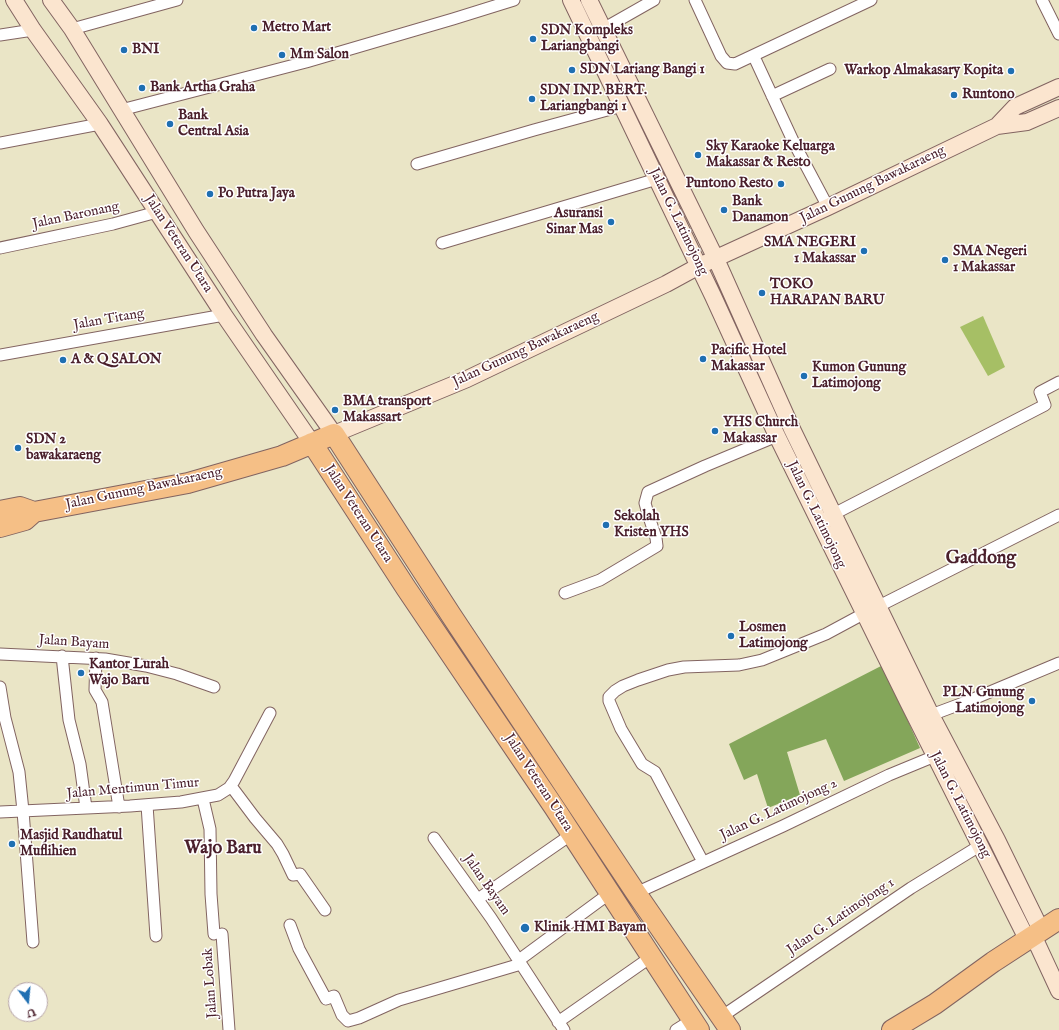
<!DOCTYPE html>
<html>
<head>
<meta charset="utf-8">
<style>
	body { margin:0 }
	#map { position:relative; width:1059px; height:1030px; overflow:hidden; background:#eae5c6; font-family:"IM FELL English",serif }
	canvas { display:block }
	.north { position:absolute; left:8px; top:982px; width:40px; height:40px; box-sizing:border-box; background:#fff; border:1px solid #b7a5aa; border-radius:50%; rotate:164deg; font-size:11px; font-weight:700; line-height:16px; text-align:center; color:#4a1f2b }
	.north::after { content:''; display:block; margin:auto; width:14px; height:18px; background:#1f6fb2; clip-path:polygon(50% 0,100% 100%,50% 72%,0 100%) }
</style>
</head>
<body>
<div id="map">
<canvas width="1059" height="1030"></canvas>
<div class="north">U</div>
</div>
<script>
const c = document.querySelector('canvas').getContext('2d');
c.lineJoin = 'round';
function fillPath(path, color) { c.fillStyle = color; c.fill(path, 'evenodd'); }
const poly = rows => new Path2D(rows.map(r => 'M' + r).join(''));
function strokePath(path, color, width, dash) { c.strokeStyle = color; c.lineWidth = width; c.lineCap = dash ? 'butt' : 'round'; c.setLineDash(dash || []); c.stroke(path); }
function drawText(font, color, halo, rows, align = 'center') {
  c.font = font + ' "IM FELL English",serif'; c.lineWidth = 3; c.setLineDash([]); c.textBaseline = 'middle'; c.strokeStyle = halo; c.fillStyle = color; for (const [text, x, y, turn = 0] of rows) {
    c.save(); c.translate(x, y); c.rotate((+turn || 0) * Math.PI / 180); c.textAlign = isNaN(turn) ? turn : align; if (halo) c.strokeText(text, 0, 0); c.fillText(text, 0, 0); c.restore();
  }
}
fillPath(poly([
	[983,316,1005,367,988,376,960,327]
]), '#a6bf65');
fillPath(poly([
	[883,665,920,748,844,781,826,739,787,752,800,795,768,808,757,774,744,780,729,744]
]), '#84a65a');
const street = poly([
	[695,0,721,56,727,63,735,64,871,0],
	[1042,0,1059,34],
	[72,29,177,0],
	[603,29,654,0],
	[0,35,33,30],
	[756,61,794,143,828,207],
	[772,96,830,69],
	[121,110,306,62,453,19,514,0],
	[0,143,100,124],
	[417,164,534,130,622,106],
	[442,243,657,179],
	[0,248,113,224,157,212],
	[0,355,224,315],
	[828,517,1045,405,1040,392,1059,382],
	[565,593,600,580,657,546,656,538,648,514,645,503,648,492,705,466,777,436],
	[879,606,1059,515],
	[0,654,105,659,146,666,177,674,214,687],
	[62,656,69,720,80,764,86,808],
	[96,658,95,690,102,702,119,807],
	[0,687,5,718,19,772,23,811,33,942],
	[931,715,966,702,1059,663],
	[231,786,255,818,277,844,283,854,293,875,300,874,325,910],
	[203,799,210,829,211,894,214,934],
	[147,805,156,936],
	[0,812,130,806,181,802,218,795,229,788,234,781,270,713],
	[434,838,491,918,564,1030],
	[703,862,655,772,642,764,621,729,609,701,609,697,615,691,623,686,638,680,668,670,684,667,739,665,762,660,826,634,865,613],
	[636,893,783,826,889,775,935,756],
	[478,899,572,834],
	[290,925,299,949,326,999,334,996,342,1015,348,1021,359,1018,399,1000,521,964],
	[222,934,229,1030],
	[519,960,610,893],
	[721,1017,911,888,981,845],
	[558,1022,651,957],
	[676,1030,692,1020]
]);
const secondary = poly([
	[14,0,33,30,100,124,224,315,312,443],
	[51,0,72,29,196,231,264,335,334,434,467,379,666,284,699,266,828,207,997,126,1015,107,1059,87],
	[571,0,713,296,777,436,908,702,1027,939],
	[589,0,716,259,792,429,931,715,997,840,1041,930],
	[997,126,1027,122,1059,108],
	[1033,935,1059,991]
]);
const highway = poly([
	[312,443,406,588,554,807,699,1030],
	[0,511,20,507,34,512],
	[0,527,25,520,34,512,188,483,282,456,334,434,451,615,636,893,730,1030],
	[892,1030,935,1004,993,962,1059,919]
]);
strokePath(street, '#826461', 13);
strokePath(secondary, '#826461', 18);
strokePath(highway, '#826461', 22);
strokePath(street, '#fff', 11);
strokePath(secondary, '#fbe5cf', 16);
strokePath(highway, '#f5bf86', 20);
for (const [x, y, r, color] of [
	[254,28,4,"#1f6fb2"],
	[533,39,4,"#1f6fb2"],
	[124,50,4,"#1f6fb2"],
	[282,55,4,"#1f6fb2"],
	[572,70,4,"#1f6fb2"],
	[1011,71,4,"#1f6fb2"],
	[142,88,4,"#1f6fb2"],
	[954,95,4,"#1f6fb2"],
	[532,99,4,"#1f6fb2"],
	[170,124,4,"#1f6fb2"],
	[698,155,4,"#1f6fb2"],
	[781,184,4,"#1f6fb2"],
	[210,194,4,"#1f6fb2"],
	[724,210,4,"#1f6fb2"],
	[611,222,4,"#1f6fb2"],
	[864,251,4,"#1f6fb2"],
	[945,260,4,"#1f6fb2"],
	[762,293,4,"#1f6fb2"],
	[703,359,4,"#1f6fb2"],
	[63,360,4,"#1f6fb2"],
	[804,376,4,"#1f6fb2"],
	[335,410,4,"#1f6fb2"],
	[715,431,4,"#1f6fb2"],
	[18,448,4,"#1f6fb2"],
	[606,525,4,"#1f6fb2"],
	[731,636,4,"#1f6fb2"],
	[81,673,4,"#1f6fb2"],
	[1032,701,4,"#1f6fb2"],
	[12,844,4,"#1f6fb2"],
	[525,928,5,"#1f6fb2"]
]) { const dot = new Path2D(); dot.arc(x, y, r, 0, 2 * Math.PI); c.fillStyle = color; c.fill(dot); strokePath(dot, '#fff', 1.5); }
drawText('bold 14px', '#4a1f2b', '#fff', [
	["Metro Mart",262,28],
	["SDN Kompleks",541,31],
	["Lariangbangi",541,47],
	["BNI",132,50],
	["Mm Salon",290,55],
	["SDN Lariang Bangi 1",580,70],
	["Warkop Almakasary Kopita",1003,71,"right"],
	["Bank Artha Graha",150,88],
	["SDN INP. BERT.",540,91],
	["Lariangbangi 1",540,107],
	["Runtono",962,95],
	["Bank",178,116],
	["Central Asia",178,132],
	["Sky Karaoke Keluarga",706,147],
	["Makassar & Resto",706,163],
	["Puntono Resto",773,184,"right"],
	["Po Putra Jaya",218,194],
	["Bank",732,202],
	["Danamon",732,218],
	["Asuransi",603,214,"right"],
	["Sinar Mas",603,230,"right"],
	["SMA NEGERI",856,243,"right"],
	["1 Makassar",856,259,"right"],
	["SMA Negeri",953,252],
	["1 Makassar",953,268],
	["TOKO",770,285],
	["HARAPAN BARU",770,301],
	["Pacific Hotel",711,351],
	["Makassar",711,367],
	["A & Q SALON",71,360],
	["Kumon Gunung",812,368],
	["Latimojong",812,384],
	["BMA transport",343,402],
	["Makassart",343,418],
	["YHS Church",723,423],
	["Makassar",723,439],
	["SDN 2",26,440],
	["bawakaraeng",26,456],
	["Sekolah",614,517],
	["Kristen YHS",614,533],
	["Losmen",739,628],
	["Latimojong",739,644],
	["Kantor Lurah",89,665],
	["Wajo Baru",89,681],
	["PLN Gunung",1024,693,"right"],
	["Latimojong",1024,709,"right"],
	["Masjid Raudhatul",20,836],
	["Muflihien",20,852],
	["Klinik HMI Bayam",534,928]
], 'left');
drawText('14px', '#4a1f2b', '#fff', [
	["Jalan Gunung Bawakaraeng",873,185,-26],
	["Jalan Baronang",76,216,-12],
	["Jalan G. Latimojong",678,222,64],
	["Jalan Veteran Utara",178,244,57],
	["Jalan Titang",109,320,-10],
	["Jalan Gunung Bawakaraeng",526,350,-25],
	["Jalan Gunung Bawakaraeng",144,489,-12],
	["Jalan Veteran Utara",358,514,57],
	["Jalan G. Latimojong",816,515,64],
	["Jalan Bayam",74,643,4],
	["Jalan Veteran Utara",538,783,57],
	["Jalan Mentimun Timur",133,789,-5],
	["Jalan G. Latimojong",960,805,63],
	["Jalan G. Latimojong 2",779,810,-25],
	["Jalan Bayam",486,885,55],
	["Jalan G. Latimojong 1",841,917,-34],
	["Jalan Lobak",211,983,-94]
]);
drawText('bold 18px', '#4a1f2b', '#fff', [
	["Gaddong",981,559],
	["Wajo Baru",223,849]
]);
</script>
</body>
</html>
